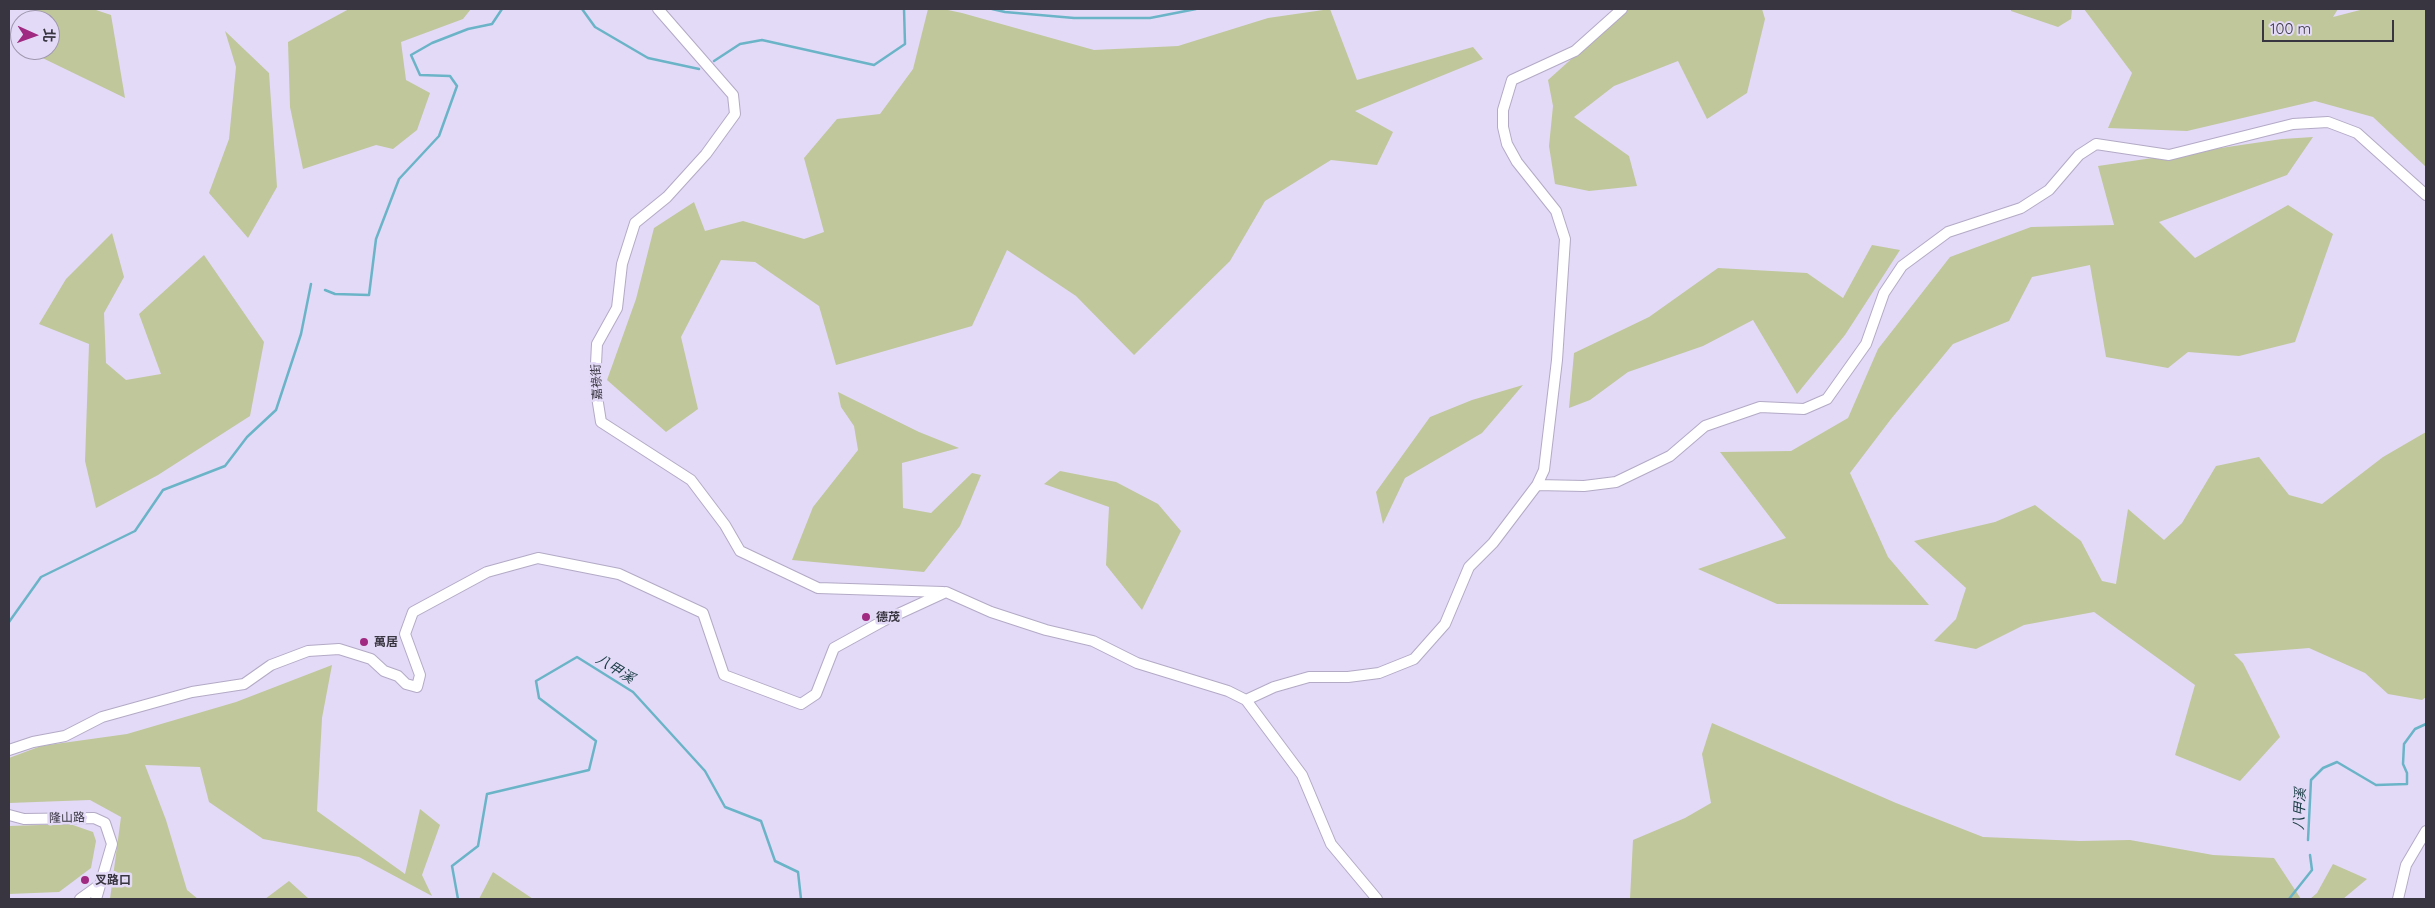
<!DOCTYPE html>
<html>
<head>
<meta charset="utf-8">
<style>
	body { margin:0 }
	#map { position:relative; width:2435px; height:908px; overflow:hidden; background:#e3daf7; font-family:Quicksand,"Noto Sans TC",sans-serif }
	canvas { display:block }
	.frame { position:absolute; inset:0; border:10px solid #393540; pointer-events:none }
	.north { position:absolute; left:10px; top:10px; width:50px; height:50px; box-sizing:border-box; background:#e3daf7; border:1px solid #9f98ae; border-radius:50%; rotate:92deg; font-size:14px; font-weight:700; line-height:20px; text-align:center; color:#393540 }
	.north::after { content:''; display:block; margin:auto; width:18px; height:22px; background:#a02981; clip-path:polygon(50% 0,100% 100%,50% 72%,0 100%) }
	.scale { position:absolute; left:2262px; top:20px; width:132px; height:22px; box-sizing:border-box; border:2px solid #393540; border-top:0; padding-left:6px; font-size:15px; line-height:18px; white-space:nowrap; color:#393540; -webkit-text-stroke:4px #e3daf7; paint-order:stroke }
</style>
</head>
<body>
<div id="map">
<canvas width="2435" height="908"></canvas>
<div class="frame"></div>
<div class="north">北</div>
<div class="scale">100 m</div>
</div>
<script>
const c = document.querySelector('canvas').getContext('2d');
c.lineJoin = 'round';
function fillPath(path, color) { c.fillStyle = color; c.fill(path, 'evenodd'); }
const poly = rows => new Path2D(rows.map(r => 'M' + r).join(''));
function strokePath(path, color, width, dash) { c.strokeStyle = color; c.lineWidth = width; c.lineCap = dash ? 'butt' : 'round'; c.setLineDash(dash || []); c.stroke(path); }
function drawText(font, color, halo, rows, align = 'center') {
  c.font = font + ' Quicksand,"Noto Sans TC",sans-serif'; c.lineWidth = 5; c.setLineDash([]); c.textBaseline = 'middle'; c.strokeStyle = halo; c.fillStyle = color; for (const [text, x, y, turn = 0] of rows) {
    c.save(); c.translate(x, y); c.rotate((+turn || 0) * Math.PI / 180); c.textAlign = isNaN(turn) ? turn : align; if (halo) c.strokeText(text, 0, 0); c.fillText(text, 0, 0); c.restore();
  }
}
fillPath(poly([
	[36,9,93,9,111,15,125,98,28,51,50,50,50,20,34,20],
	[349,9,471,9,463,19,401,42,406,80,430,93,417,130,393,149,376,145,303,169,290,107,288,42],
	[928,9,943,9,962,13,1094,50,1178,46,1268,18,1330,9,1357,80,1473,47,1483,59,1355,111,1393,132,1377,165,1331,160,1265,201,1230,261,1134,355,1076,296,1007,250,972,326,836,365,819,306,755,262,721,260,681,337,698,409,666,432,607,380,636,299,654,228,694,202,705,231,743,221,804,239,824,232,804,158,837,119,880,114,913,69],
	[1627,9,1762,9,1765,19,1747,93,1707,119,1678,61,1614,86,1574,117,1629,156,1637,186,1589,191,1555,184,1549,146,1553,106,1548,80],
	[2011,9,2072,9,2071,19,2058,27,2011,11],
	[2084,9,2338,9,2333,17,2364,9,2426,9,2426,167,2373,117,2315,101,2187,131,2108,128,2132,73],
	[225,31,269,73,277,187,248,238,209,193,229,139,236,67],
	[2313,137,2287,175,2159,222,2195,258,2288,205,2333,234,2295,342,2239,356,2188,352,2168,368,2106,357,2090,265,2032,277,2009,321,1953,344,1891,419,1850,473,1888,557,1929,605,1777,604,1698,569,1786,538,1720,452,1791,451,1848,418,1878,349,1950,257,2031,227,2114,225,2098,166,2282,139],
	[112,233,124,277,104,313,106,363,126,380,161,374,139,314,204,255,264,342,250,416,158,475,96,508,85,461,89,344,39,324,66,279],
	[1872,245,1900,250,1845,335,1797,394,1753,320,1703,346,1628,372,1590,400,1569,408,1574,353,1649,317,1718,268,1807,273,1843,298],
	[1523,385,1482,433,1405,478,1383,524,1376,492,1430,417,1472,400],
	[838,392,919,432,959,448,902,463,903,508,931,513,972,473,981,475,960,526,924,572,792,560,813,507,858,450,854,426,841,407],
	[2426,432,2426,697,2422,700,2388,694,2365,673,2309,648,2234,654,2243,663,2280,737,2240,781,2175,755,2195,685,2094,612,2024,625,1976,649,1934,641,1956,619,1966,588,1914,541,1995,522,2035,505,2081,541,2102,581,2116,584,2128,509,2164,540,2182,523,2216,466,2259,457,2289,495,2322,504,2383,457],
	[1060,471,1116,482,1158,504,1181,531,1142,610,1106,565,1109,507,1044,484],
	[332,665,322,718,317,811,405,874,420,809,440,825,422,875,432,896,359,857,263,839,209,802,200,767,145,765,166,820,187,890,198,899,110,899,121,817,90,800,9,803,9,758,41,746,127,734,236,702],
	[1712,723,1896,803,1983,837,2080,841,2130,840,2213,855,2274,858,2301,899,1630,899,1633,840,1685,818,1711,803,1702,754],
	[70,824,93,832,96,841,91,868,59,892,9,894,9,826],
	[2333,864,2367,879,2343,899,2310,899,2317,893],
	[493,872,533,899,479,899],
	[289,881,309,899,265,899]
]), '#c0c79b');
strokePath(poly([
	[582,9,595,27,648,58,699,69],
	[992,9,1005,12,1074,18,1150,18,1196,9],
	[714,61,740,44,762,40,874,65,905,44,904,9],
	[325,290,335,294,369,295,376,239,399,179,439,136,457,86,450,76,420,75,411,55,432,43,468,29,492,24,502,9],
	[9,622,41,577,135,531,163,490,225,466,247,437,276,410,301,334,311,284],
	[2308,840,2311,780,2323,768,2337,762,2376,785,2407,784,2407,773,2403,764,2404,744,2415,729,2426,724],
	[458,899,452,866,478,846,487,794,589,770,596,741,539,698,536,681,577,657,633,692,705,771,725,807,761,821,775,861,798,872,801,899],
	[2289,899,2312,870,2310,855]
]), '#6bb4c8', 2.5);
const minor = poly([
	[658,9,733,95,735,114,706,154,667,197,635,223,622,264,617,308,597,344,595,384,601,422,691,480,725,525,740,551,818,588,943,592],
	[1537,485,1584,486,1616,482,1670,456,1705,426,1760,407,1804,409,1827,399,1866,344,1884,293,1902,266,1948,232,2021,208,2049,190,2079,155,2096,144,2169,155,2293,124,2328,122,2357,133,2426,195],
	[1246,700,1274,687,1309,677,1348,677,1379,673,1414,659,1445,624,1469,567,1493,543,1537,485,1544,470,1557,360,1565,239,1556,211,1517,162,1507,144,1503,127,1503,110,1512,80,1575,51,1622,9],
	[9,750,33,742,65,736,102,717,192,692,244,684,271,665,308,651,339,649,371,659,384,671,398,676,406,684,417,687,420,675,405,634,413,612,487,572,538,558,619,574,703,613,724,675,801,704,816,694,834,648,883,621,946,592,991,612,1046,630,1093,641,1137,663,1228,691,1246,700,1302,775,1331,844,1377,899],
	[9,815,24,819,94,818,105,823,112,844,96,899],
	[80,899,98,886],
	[2398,899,2406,865,2426,831]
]);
strokePath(minor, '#b3aac6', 12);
strokePath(minor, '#fff', 10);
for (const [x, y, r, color] of [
	[866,617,5,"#a02981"],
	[364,642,5,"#a02981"],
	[85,880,5,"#a02981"]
]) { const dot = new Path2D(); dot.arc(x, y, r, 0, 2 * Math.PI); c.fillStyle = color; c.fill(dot); strokePath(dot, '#e3daf7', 2); }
drawText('12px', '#393540', '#e3daf7', [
	["嘉祿街",597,382,-93],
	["隆山路",67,818,-1]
]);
drawText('bold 12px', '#393540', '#e3daf7', [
	["德茂",876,617],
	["萬居",374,642],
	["叉路口",95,880]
], 'left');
drawText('italic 14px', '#193c45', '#e3daf7', [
	["八甲溪",615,669,32],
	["八甲溪",2300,809,-87]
]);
</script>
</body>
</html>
